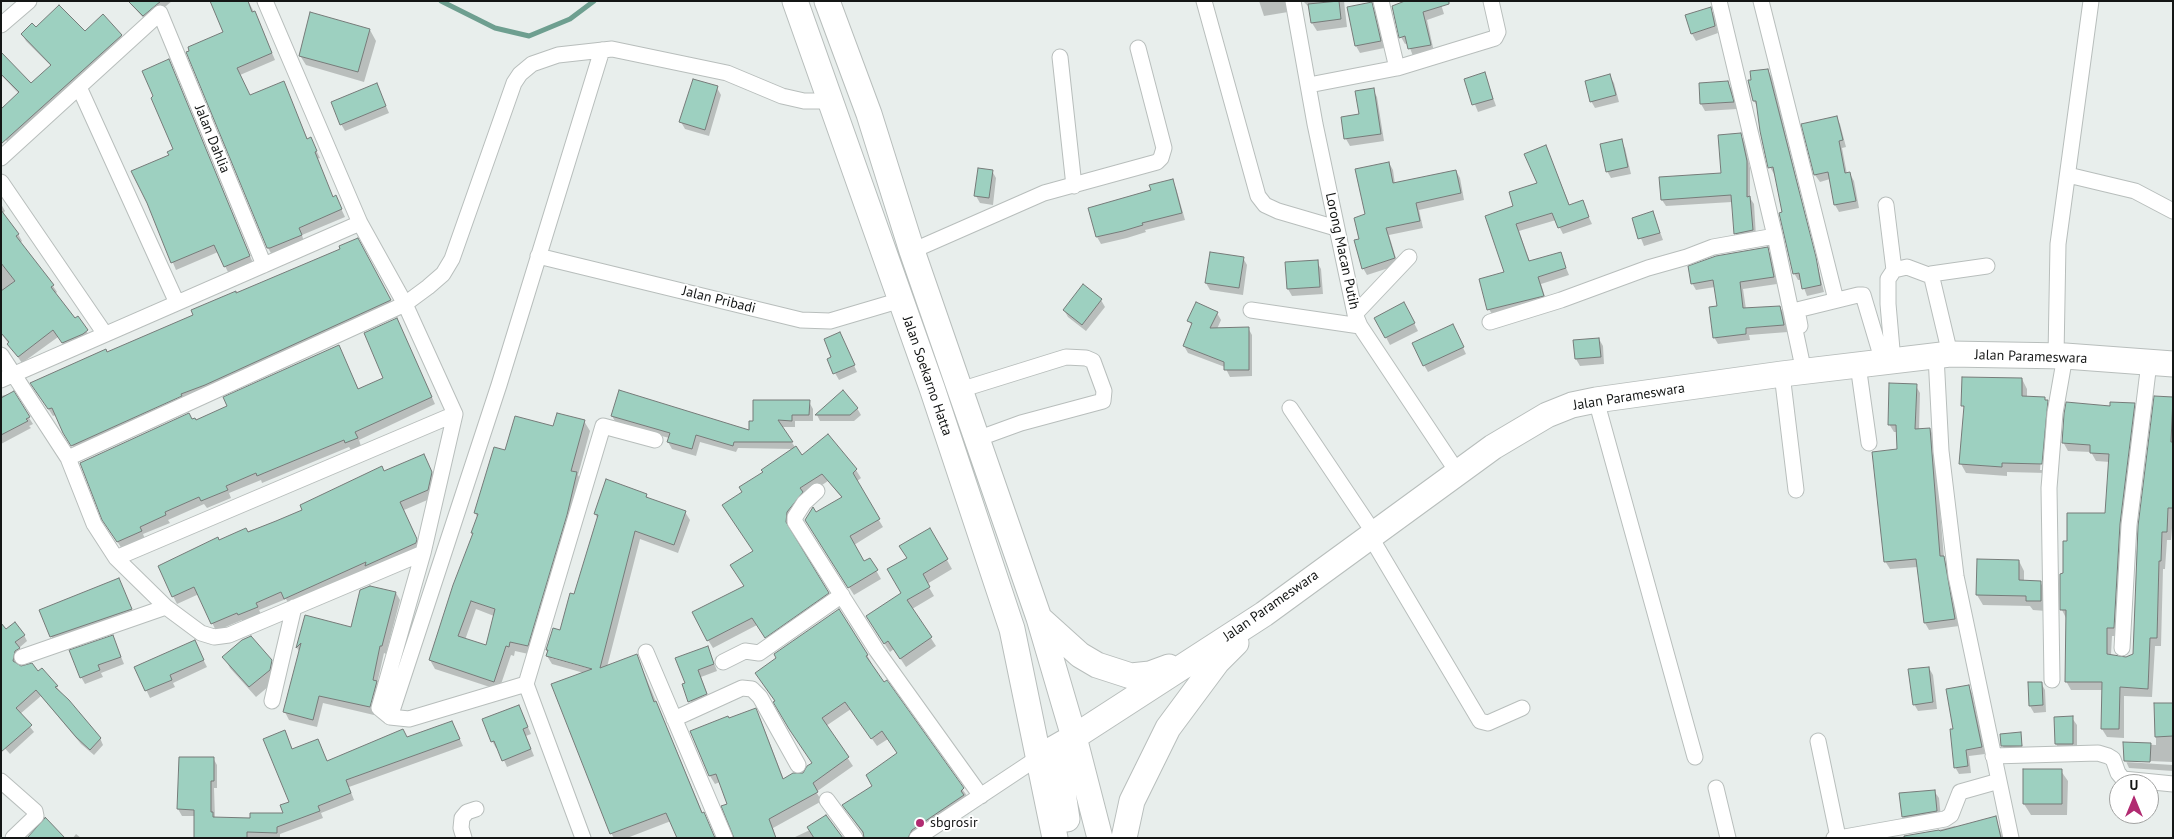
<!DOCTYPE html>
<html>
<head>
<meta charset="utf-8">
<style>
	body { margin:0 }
	#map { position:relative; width:2174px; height:839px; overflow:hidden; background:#e8eeec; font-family:"PT Sans",sans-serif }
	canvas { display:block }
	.frame { position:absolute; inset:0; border:2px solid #141615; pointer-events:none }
	.north { position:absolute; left:2109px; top:774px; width:50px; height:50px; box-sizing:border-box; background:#fff; border:1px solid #a1a2a1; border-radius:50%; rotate:0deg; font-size:14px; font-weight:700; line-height:20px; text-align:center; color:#141615 }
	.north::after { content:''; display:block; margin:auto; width:18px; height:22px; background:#b12b71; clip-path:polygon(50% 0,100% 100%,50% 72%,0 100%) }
</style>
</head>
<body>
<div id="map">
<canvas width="2174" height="839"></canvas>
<div class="frame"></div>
<div class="north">U</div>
</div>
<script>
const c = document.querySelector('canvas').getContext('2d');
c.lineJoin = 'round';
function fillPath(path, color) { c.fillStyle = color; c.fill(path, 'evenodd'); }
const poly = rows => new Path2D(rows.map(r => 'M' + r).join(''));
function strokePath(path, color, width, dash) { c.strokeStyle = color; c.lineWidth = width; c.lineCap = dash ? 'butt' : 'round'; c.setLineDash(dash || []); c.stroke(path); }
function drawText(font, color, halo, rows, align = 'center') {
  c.font = font + ' "PT Sans",sans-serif'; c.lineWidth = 4; c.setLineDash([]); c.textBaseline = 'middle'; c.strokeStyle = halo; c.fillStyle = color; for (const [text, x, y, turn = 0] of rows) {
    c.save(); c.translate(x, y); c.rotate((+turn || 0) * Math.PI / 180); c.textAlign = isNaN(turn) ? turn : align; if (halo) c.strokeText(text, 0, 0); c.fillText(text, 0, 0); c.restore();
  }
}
fillPath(poly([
	[128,1,172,1,147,22],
	[248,1,258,19,275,60,240,75,250,96,283,82,308,140,314,146,320,158,317,159,333,198,339,204,345,217,302,235,304,242,272,255,268,248,225,33],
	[1259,1,1296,1,1288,12,1264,16],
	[1303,1,1344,1,1347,27,1317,31,1312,23,1310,8],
	[1440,1,1444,14,1427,20,1434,52,1413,56,1408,43,1405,44,1401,37,1393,7],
	[1371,3,1375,10,1384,48,1360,53,1356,46],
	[1710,8,1714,15,1718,33,1696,41,1692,34],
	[36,29,121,35,125,42,11,145,1,135,19,94,1,75,1,53,31,85,51,66,26,41,22,34],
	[370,30,376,41,364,82,306,65,299,54],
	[172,68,253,263,229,274,218,252,176,270,148,203,170,155,175,150],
	[1768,70,1772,78,1824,292,1807,296,1801,280,1798,280,1794,273,1776,174,1774,174,1770,167,1758,108,1754,101],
	[1485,74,1496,106,1478,112,1465,80],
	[1610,76,1614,83,1619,102,1595,108,1591,101],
	[1728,83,1732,90,1737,109,1705,111,1701,104],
	[377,85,389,113,345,131,341,124],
	[717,88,721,95,709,136,685,129,681,122],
	[1373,90,1377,97,1384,141,1350,146,1346,139],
	[1836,117,1840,124,1846,147,1842,148,1847,174,1850,174,1854,181,1859,208,1839,212,1835,205,1830,179,1820,182,1815,175],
	[1740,134,1744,141,1750,168,1750,198,1754,204,1756,236,1739,240,1735,233,1732,202,1666,206,1662,200,1722,175],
	[1621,141,1625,148,1631,174,1611,178,1607,171],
	[1546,147,1570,206,1582,202,1592,224,1563,234,1556,220,1519,231,1530,262,1560,253,1569,275,1541,284,1547,303,1493,316,1489,309,1506,273,1515,207,1539,184],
	[1389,163,1393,170,1395,184,1456,171,1460,178,1464,200,1419,210,1423,228,1389,235,1398,265,1367,275,1363,268,1361,240,1367,215],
	[992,171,996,178,993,205,980,203,976,196],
	[1172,181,1176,188,1185,220,1145,230,1146,232,1127,238,1101,244,1097,237,1152,191],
	[1,204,5,211,2,214,18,234,22,241,20,243,53,286,57,292,55,294,91,337,67,349,58,337,22,363,1,333],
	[1653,213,1663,240,1644,246,1633,218],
	[357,240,394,308,77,453,56,415,53,416,36,390,107,353,342,249],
	[1767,248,1771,255,1777,284,1743,289,1746,309,1780,307,1784,314,1788,332,1749,335,1750,340,1718,344,1714,337,1718,307,1715,287,1696,290,1692,283],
	[1243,258,1247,265,1243,295,1210,290,1206,283],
	[1317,262,1321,269,1323,294,1292,296,1288,289],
	[1101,300,1105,307,1086,331,1068,317,1064,310],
	[1408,311,1418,331,1390,345,1376,318],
	[1217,313,1221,320,1217,329,1248,328,1252,335,1252,376,1230,377,1225,367,1188,353,1184,346,1192,326,1189,321],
	[397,319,435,404,359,440,361,446,351,450,349,447,262,483,261,480,229,493,231,498,207,508,204,504,168,520,170,523,143,534,145,539,122,549,108,527,192,420,195,421,342,354,359,390,385,378],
	[1456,333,1466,354,1428,372,1424,365],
	[1599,339,1603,346,1604,364,1580,366,1576,359,1574,341],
	[843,341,857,372,839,380,835,373,833,357],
	[2022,379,2027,389,2027,397,2044,398,2053,411,2046,473,2007,472,2007,476,1966,473,1961,464,1965,409,1962,405],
	[2046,406,2048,406,2042,470,2040,470],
	[1916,386,1920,393,1919,430,1930,429,1934,437,1944,558,1948,565,1959,626,1929,630,1925,623,1918,567,1890,569,1885,561,1898,450,1897,432,1894,432,1889,424],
	[13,393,33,424,29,426,31,428,1,444,1,396],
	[2173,398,2173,516,2171,540,2167,540,2165,569,2163,569,2161,646,2155,646,2152,697,2124,696,2124,738,2107,737,2102,729,2103,690,2071,690,2066,681,2066,618,2062,610,2068,542,2106,515,2110,462,2096,461,2091,452,2068,451,2063,442,2111,407,2134,404,2139,413,2118,636,2112,636,2111,655,2122,659,2134,655],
	[809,402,813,409,813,421,795,421,795,427,781,427,802,457,856,470,861,478,856,482,883,527,854,545,864,563,870,560,881,579,854,595,811,528,816,513,842,498,828,481,804,497,791,521,790,531,832,601,770,645,757,625,713,648,708,640,745,586,754,552,743,492,794,449,738,448,736,452,700,442,696,456,672,449,668,442,669,438,616,423,612,416,750,432],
	[857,408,861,415,854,421,820,421,817,415],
	[584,421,590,431,578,475,582,483,533,655,515,651,514,656,511,655,499,690,435,669,430,660,474,535,478,518,475,513,506,451],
	[476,609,494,616,487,647,465,640],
	[428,463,436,481,432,498,404,510,420,547,290,606,286,599,259,610,261,614,243,622,242,620,216,631,199,594,177,604,173,596,219,541,276,522,384,473],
	[646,495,649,499,685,512,690,520,678,553,640,539,607,667,637,656,703,814,715,838,677,838,671,821,627,838,614,838,611,833,584,673,552,664,547,656,547,650,561,631,575,595,598,519,595,514],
	[551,656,599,669,598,671,551,658],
	[930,530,952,569,927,584,934,596,912,609,936,646,906,667,894,649,890,652,873,626,903,593,908,559],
	[2019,561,2024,571,2024,582,2040,582,2046,592,2046,611,2033,610,2030,606,1983,605,1977,595],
	[119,580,135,616,55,644,40,611],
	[396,593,400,600,386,654,384,653,377,684,381,690,374,715,323,703,317,727,289,720,285,712,300,653,297,648,306,616,352,629],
	[1,630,24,635,27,641,19,648,23,655,16,662,17,666,38,673,42,670,100,738,103,745,94,755,81,744,41,696,20,714,34,732,10,754,1,744],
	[116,644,124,664,101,673,103,677,85,684,81,677],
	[197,647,207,667,173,683,175,687,150,698,136,668],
	[708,647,717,671,701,677,710,701,694,708,683,685,687,684],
	[867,655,872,664,870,665,968,797,918,838,866,838,849,814,873,787,898,754,888,739,877,746,851,709,826,726,853,766,816,792,822,801,773,828,776,838,735,838,729,804,720,782,715,784,710,776,729,720,760,718,784,780,804,774,813,764,775,702],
	[224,657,271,660,277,672,275,681,256,697,230,668],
	[1929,668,1933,675,1937,709,1918,711,1914,704],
	[2041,683,2045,690,2046,712,2034,713,2030,706],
	[1969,687,1972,693,1985,754,1969,756,1971,773,1959,774,1955,767,1955,730],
	[2156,704,2173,704,2173,762,2126,760,2126,762,2173,765,2173,771,2129,768,2124,757,2124,743,2156,745],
	[522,713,531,734,526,736,534,756,507,767,498,747,496,748,492,741],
	[2056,718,2072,718,2077,725,2077,751,2060,751,2056,744],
	[452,722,463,746,349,787,354,800,321,813,323,818,280,834,280,838,195,838,195,816,182,816,178,809,180,758,213,758,217,765,217,788,214,788,215,818,251,819,285,815,290,803,288,739,293,750,327,762,407,738],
	[2020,733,2023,749,2004,749,2003,746],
	[2061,771,2068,781,2067,815,2031,815,2024,804],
	[1934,791,1939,798,1941,818,1907,824,1903,817],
	[2149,792,2153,793,2155,796,2155,808,2149,808],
	[1995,817,2003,838,1905,838,1955,826,1956,828],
	[810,830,842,838,793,838],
	[76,834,81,838,73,838]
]), '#0003');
strokePath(poly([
	[441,1,495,28,529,36,570,19,594,1]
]), '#6e9f90', 5);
const building = poly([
	[128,1,161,1,143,16,128,1],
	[210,1,248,1,252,12,255,11,272,53,237,68,250,95,284,81,307,139,311,137,317,151,315,152,333,197,336,195,342,209,299,228,302,235,270,248,267,248,186,52,189,51,188,47,223,32,210,1],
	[1339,1,1341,19,1311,23,1308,4,1339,1],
	[1405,1,1449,1,1449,4,1423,12,1431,45,1408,49,1405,36,1399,38,1392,6,1405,1],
	[1372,2,1381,41,1355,46,1347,7,1372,2],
	[59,5,85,31,103,14,122,35,1,144,1,109,19,92,1,74,1,52,31,83,51,65,21,34,32,23,36,27,59,5],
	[1711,7,1715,26,1691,34,1685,15,1711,7],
	[310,12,370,29,358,72,299,56,310,12],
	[169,59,250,256,224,267,214,245,171,263,147,203,131,171,169,155,167,152,173,149,151,98,153,96,142,71,169,59],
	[1768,69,1816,257,1821,285,1802,289,1799,273,1793,274,1779,213,1782,212,1773,167,1768,168,1760,131,1756,101,1753,101,1748,80,1751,80,1750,71,1768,69],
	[1485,72,1493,99,1472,105,1464,79,1485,72],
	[1610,74,1616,95,1590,102,1585,81,1610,74],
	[693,79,718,86,705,130,679,122,693,79],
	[1728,81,1734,102,1700,104,1699,83,1728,81],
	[377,83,386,106,340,125,331,102,377,83],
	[1374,88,1381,134,1344,139,1341,117,1359,114,1355,91,1374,88],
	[1837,116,1843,140,1839,141,1845,173,1850,172,1856,201,1834,205,1828,172,1814,175,1801,124,1837,116],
	[1741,133,1747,161,1747,197,1750,196,1753,230,1734,234,1731,195,1661,200,1659,177,1721,173,1718,135,1741,133],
	[1622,139,1628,167,1606,172,1600,144,1622,139],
	[1546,145,1569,205,1583,200,1589,217,1558,228,1552,213,1516,224,1529,261,1561,252,1566,268,1538,277,1544,296,1487,310,1479,279,1504,272,1485,216,1513,206,1509,192,1537,183,1524,154,1546,145],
	[1389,162,1393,183,1456,170,1461,193,1416,203,1420,221,1386,228,1395,258,1362,269,1354,240,1359,239,1354,218,1365,214,1355,169,1389,162],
	[978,168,993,170,989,198,974,196,978,168],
	[1173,179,1182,213,1142,223,1143,225,1123,231,1096,237,1088,208,1151,190,1149,185,1173,179],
	[1,210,19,234,16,236,54,285,51,287,75,318,78,316,88,330,83,334,62,343,53,330,18,357,7,344,9,342,1,333,1,291,15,281,1,263,1,210],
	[1653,211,1660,233,1638,239,1632,218,1653,211],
	[358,238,391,300,205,385,181,394,182,396,71,446,63,433,52,408,48,409,30,383,106,349,107,352,193,315,191,310,236,291,236,293,340,249,339,246,358,238],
	[1768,247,1774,277,1740,282,1743,308,1780,306,1784,325,1746,328,1746,334,1713,338,1709,307,1717,306,1713,280,1691,284,1688,266,1716,256,1768,247],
	[1210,252,1244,257,1239,288,1205,283,1210,252],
	[1318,260,1320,287,1287,289,1285,262,1318,260],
	[1083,284,1102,299,1082,325,1063,310,1083,284],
	[1196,302,1218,312,1210,328,1249,327,1249,370,1224,370,1224,362,1183,346,1192,323,1187,321,1196,302],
	[1404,302,1415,323,1385,338,1374,318,1404,302],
	[397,318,432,397,355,432,358,438,345,443,344,440,257,476,256,473,226,486,228,490,201,501,199,497,165,512,166,515,140,527,142,531,117,542,102,520,80,463,189,413,192,419,195,418,196,420,227,406,223,397,339,345,358,389,383,378,364,333,397,318],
	[1453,324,1464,347,1423,366,1412,343,1453,324],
	[840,332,855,365,833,374,827,359,831,357,824,339,840,332],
	[1599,338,1601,357,1575,359,1573,340,1599,338],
	[1962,377,2022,378,2022,396,2045,397,2045,400,2048,400,2042,464,2002,463,2002,467,1959,464,1964,406,1961,406,1962,377],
	[1889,383,1917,384,1915,429,1930,428,1940,556,1944,556,1955,619,1924,623,1916,559,1884,562,1872,452,1897,449,1896,425,1888,425,1889,383],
	[619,390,749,430,749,421,753,421,753,400,810,400,809,415,792,415,792,421,778,420,793,442,734,442,733,446,696,435,692,449,667,442,670,433,611,416,619,390],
	[843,390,858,408,850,415,815,415,843,390],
	[14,391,30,417,26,419,28,421,1,435,1,398,14,391],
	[2154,396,2173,397,2171,442,2173,442,2173,508,2168,508,2167,532,2162,532,2161,561,2159,561,2157,638,2150,638,2148,689,2120,687,2119,729,2101,729,2102,682,2065,682,2066,610,2060,610,2060,574,2063,573,2063,541,2067,541,2067,513,2105,513,2109,454,2090,453,2090,445,2062,443,2064,414,2066,402,2110,406,2110,402,2135,403,2120,524,2114,628,2107,628,2107,654,2126,657,2133,654,2138,526,2154,396],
	[557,413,585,420,571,471,577,472,567,515,528,646,510,642,509,647,506,646,494,682,429,660,453,585,473,533,471,533,478,514,474,513,494,447,505,450,515,416,553,426,557,413],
	[471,601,495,609,486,645,458,636,471,601],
	[828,434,857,469,853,473,880,519,850,536,864,561,870,558,878,570,848,588,805,520,813,507,816,512,842,497,822,474,800,488,803,492,787,512,786,522,829,593,765,638,752,618,707,641,692,612,744,586,730,565,753,551,722,505,742,492,739,487,763,472,761,470,796,446,802,455,828,434],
	[424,454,432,472,428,490,400,502,417,539,416,543,365,566,366,562,284,599,281,592,256,603,258,607,238,615,237,613,211,624,194,587,172,597,158,566,218,537,219,540,246,528,248,532,276,521,302,510,300,505,382,466,384,471,424,454],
	[606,479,647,494,646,497,686,511,674,545,635,531,600,668,637,654,654,702,656,701,702,813,704,812,715,838,677,838,666,813,610,834,551,684,592,669,546,656,548,650,546,650,553,628,560,630,570,593,574,594,598,515,594,514,606,479],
	[930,528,948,559,923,574,930,587,907,600,932,637,900,659,888,641,884,644,866,616,901,593,887,569,907,558,899,546,930,528],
	[1977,559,2019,560,2019,580,2041,581,2041,601,2026,601,2026,596,1976,595,1977,559],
	[119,578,132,609,50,637,39,610,119,578],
	[370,586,396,592,382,646,380,646,373,680,377,681,370,707,319,696,313,720,283,712,301,643,296,648,305,615,351,627,360,590,370,586],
	[839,609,868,655,866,656,884,682,887,680,964,788,961,791,964,795,912,830,908,838,864,838,863,832,842,805,872,786,866,775,897,753,882,731,871,739,845,702,822,718,849,757,813,783,818,792,769,819,776,838,734,838,721,806,727,804,716,774,709,776,690,731,728,716,729,718,756,708,783,779,793,773,803,773,807,766,812,763,789,729,773,702,775,701,755,673,776,658,774,654,839,609],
	[15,622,25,635,15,642,20,648,15,651,13,661,21,666,32,663,38,671,42,668,58,686,55,687,69,700,101,738,90,750,76,737,36,690,16,708,32,725,1,752,1,623,6,629,15,622],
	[113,635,121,657,98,665,100,670,80,678,69,650,113,635],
	[251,636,272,660,270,670,249,687,222,657,242,640,251,636],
	[195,640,204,660,170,675,172,680,145,691,134,667,195,640],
	[708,646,714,664,698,670,707,694,688,702,682,684,685,683,675,658,708,646],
	[1929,667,1933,702,1913,705,1908,669,1929,667],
	[2028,682,2042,682,2043,705,2029,706,2028,682],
	[1969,685,1982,747,1966,750,1968,766,1954,768,1950,729,1953,729,1946,689,1969,685],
	[2154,703,2173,703,2173,736,2155,737,2154,703],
	[519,705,528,727,523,729,531,749,502,761,494,741,491,742,482,719,519,705],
	[2073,716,2073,744,2055,744,2054,717,2073,716],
	[452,721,460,739,346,780,351,793,318,806,320,811,277,827,277,833,247,832,247,838,194,838,194,810,177,809,179,757,214,757,214,781,211,781,211,812,213,812,213,817,250,818,250,813,283,813,280,805,289,802,263,739,285,730,292,749,318,739,327,761,403,729,407,737,452,721],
	[2021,732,2022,746,2001,746,2000,734,2021,732],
	[2123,742,2151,743,2150,762,2124,761,2123,742],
	[2023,769,2062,769,2062,804,2023,804,2023,769],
	[1935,790,1937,811,1902,817,1899,793,1935,790],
	[826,815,843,838,814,838,807,827,826,815],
	[1996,816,2001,838,1904,838,1904,836,1939,830,1940,831,1996,816],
	[45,818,45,817,65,838,27,838,45,818]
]);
fillPath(building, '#9dd0c0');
strokePath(building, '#767b79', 1);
const minor = poly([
	[265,1,360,223,405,304,455,414,423,553,379,708,390,717,409,719,526,684],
	[1204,1,1258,196,1265,205,1278,211,1336,228],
	[1293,1,1315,124,1355,314,1360,326,1458,473],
	[1381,1,1397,68],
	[1719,1,1775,236,1804,372],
	[1761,1,1836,300],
	[1,25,29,1],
	[1060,57,1074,186],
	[1309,85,1397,68,1495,38,1498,32,1491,1],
	[79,87,177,303],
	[1,158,160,13,264,265],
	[2068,175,2135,191,2173,211],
	[1,182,105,334],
	[1886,205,1894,270,1888,279,1888,304,1893,361],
	[912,251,1044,193,1157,162,1161,158,1164,148,1138,48],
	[538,256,801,320,830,321,901,300],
	[1894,270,1907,267,1931,276],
	[1251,310,1360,326],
	[1355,314,1409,257],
	[1490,322,1561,300,1648,268,1687,257,1713,247,1775,236],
	[1800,326,1797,310,1858,295,1863,295,1883,362],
	[1950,354,1931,274,1987,266],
	[1,355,68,458,94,524,116,558,166,607,201,633,214,637,229,635,423,553],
	[2056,356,2058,244,2091,1],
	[1858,365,1869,443],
	[1782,374,1796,490],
	[1,380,360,223],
	[960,390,1066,357,1086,358,1093,361,1104,391,1103,401,1021,423,977,439],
	[1596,400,1695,757],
	[1290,408,1374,533],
	[68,458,405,304,428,287,443,274,452,259,514,83,520,74,532,64,558,55,612,49,727,73,782,96,804,101,830,101],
	[817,491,804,503,795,517,795,522,877,651,981,796],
	[1370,536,1480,721,1488,723,1522,708],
	[116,558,455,414],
	[2122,648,2129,525,2149,363],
	[646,652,725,838],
	[22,657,166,607],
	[723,662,745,651,759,653,842,595],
	[2052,680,2049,488,2055,413,2065,356],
	[272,701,294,607],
	[390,717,499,385,602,50],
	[674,719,742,688,752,689,760,697,798,765],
	[1818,741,1838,837,1834,838],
	[1993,756,2098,753,2108,756,2113,759,2118,773,2123,779,2173,784],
	[1,781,35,811,36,816,13,838],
	[1999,781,2011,838],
	[1716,788,1728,838],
	[827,800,855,838],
	[464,838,461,828,462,818,467,812,476,809],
	[583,838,526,684,603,426,655,440],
	[917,838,1039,757],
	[1839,838,1945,819,1951,815,1960,792,1999,781,1956,576,1941,451,1936,356]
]);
const trunk = poly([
	[795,1,932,388,1012,629,1055,838],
	[827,1,869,114,912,251,1039,618,1074,737,1100,838],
	[1039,618,1080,655,1097,665,1131,676,1150,674,1169,667],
	[1039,757,1074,737,1264,614,1493,447,1547,415,1572,405,1596,400,1782,374,1950,354,2065,356,2173,364],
	[1067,819,1062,786,1062,762,1074,737],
	[1124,838,1132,801,1168,728,1217,662,1236,643]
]);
strokePath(minor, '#b8bebc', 17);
strokePath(trunk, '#b8bebc', 27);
strokePath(minor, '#fff', 15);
strokePath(trunk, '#fff', 25);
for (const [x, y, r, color] of [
	[920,823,5,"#b12b71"]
]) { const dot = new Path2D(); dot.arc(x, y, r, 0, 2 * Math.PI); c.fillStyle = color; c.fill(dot); strokePath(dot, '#fff', 2); }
drawText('14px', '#141615', '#fff', [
	["Jalan Dahlia",212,139,68],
	["Lorong Macan Putih",1342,251,78],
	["Jalan Pribadi",719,300,14],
	["Jalan Parameswara",2031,357,2],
	["Jalan Soekarno Hatta",927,376,71],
	["Jalan Parameswara",1629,397,-9],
	["Jalan Parameswara",1271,606,-35]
]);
drawText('14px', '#141615', '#fff', [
	["sbgrosir",930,823]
], 'left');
</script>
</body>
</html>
